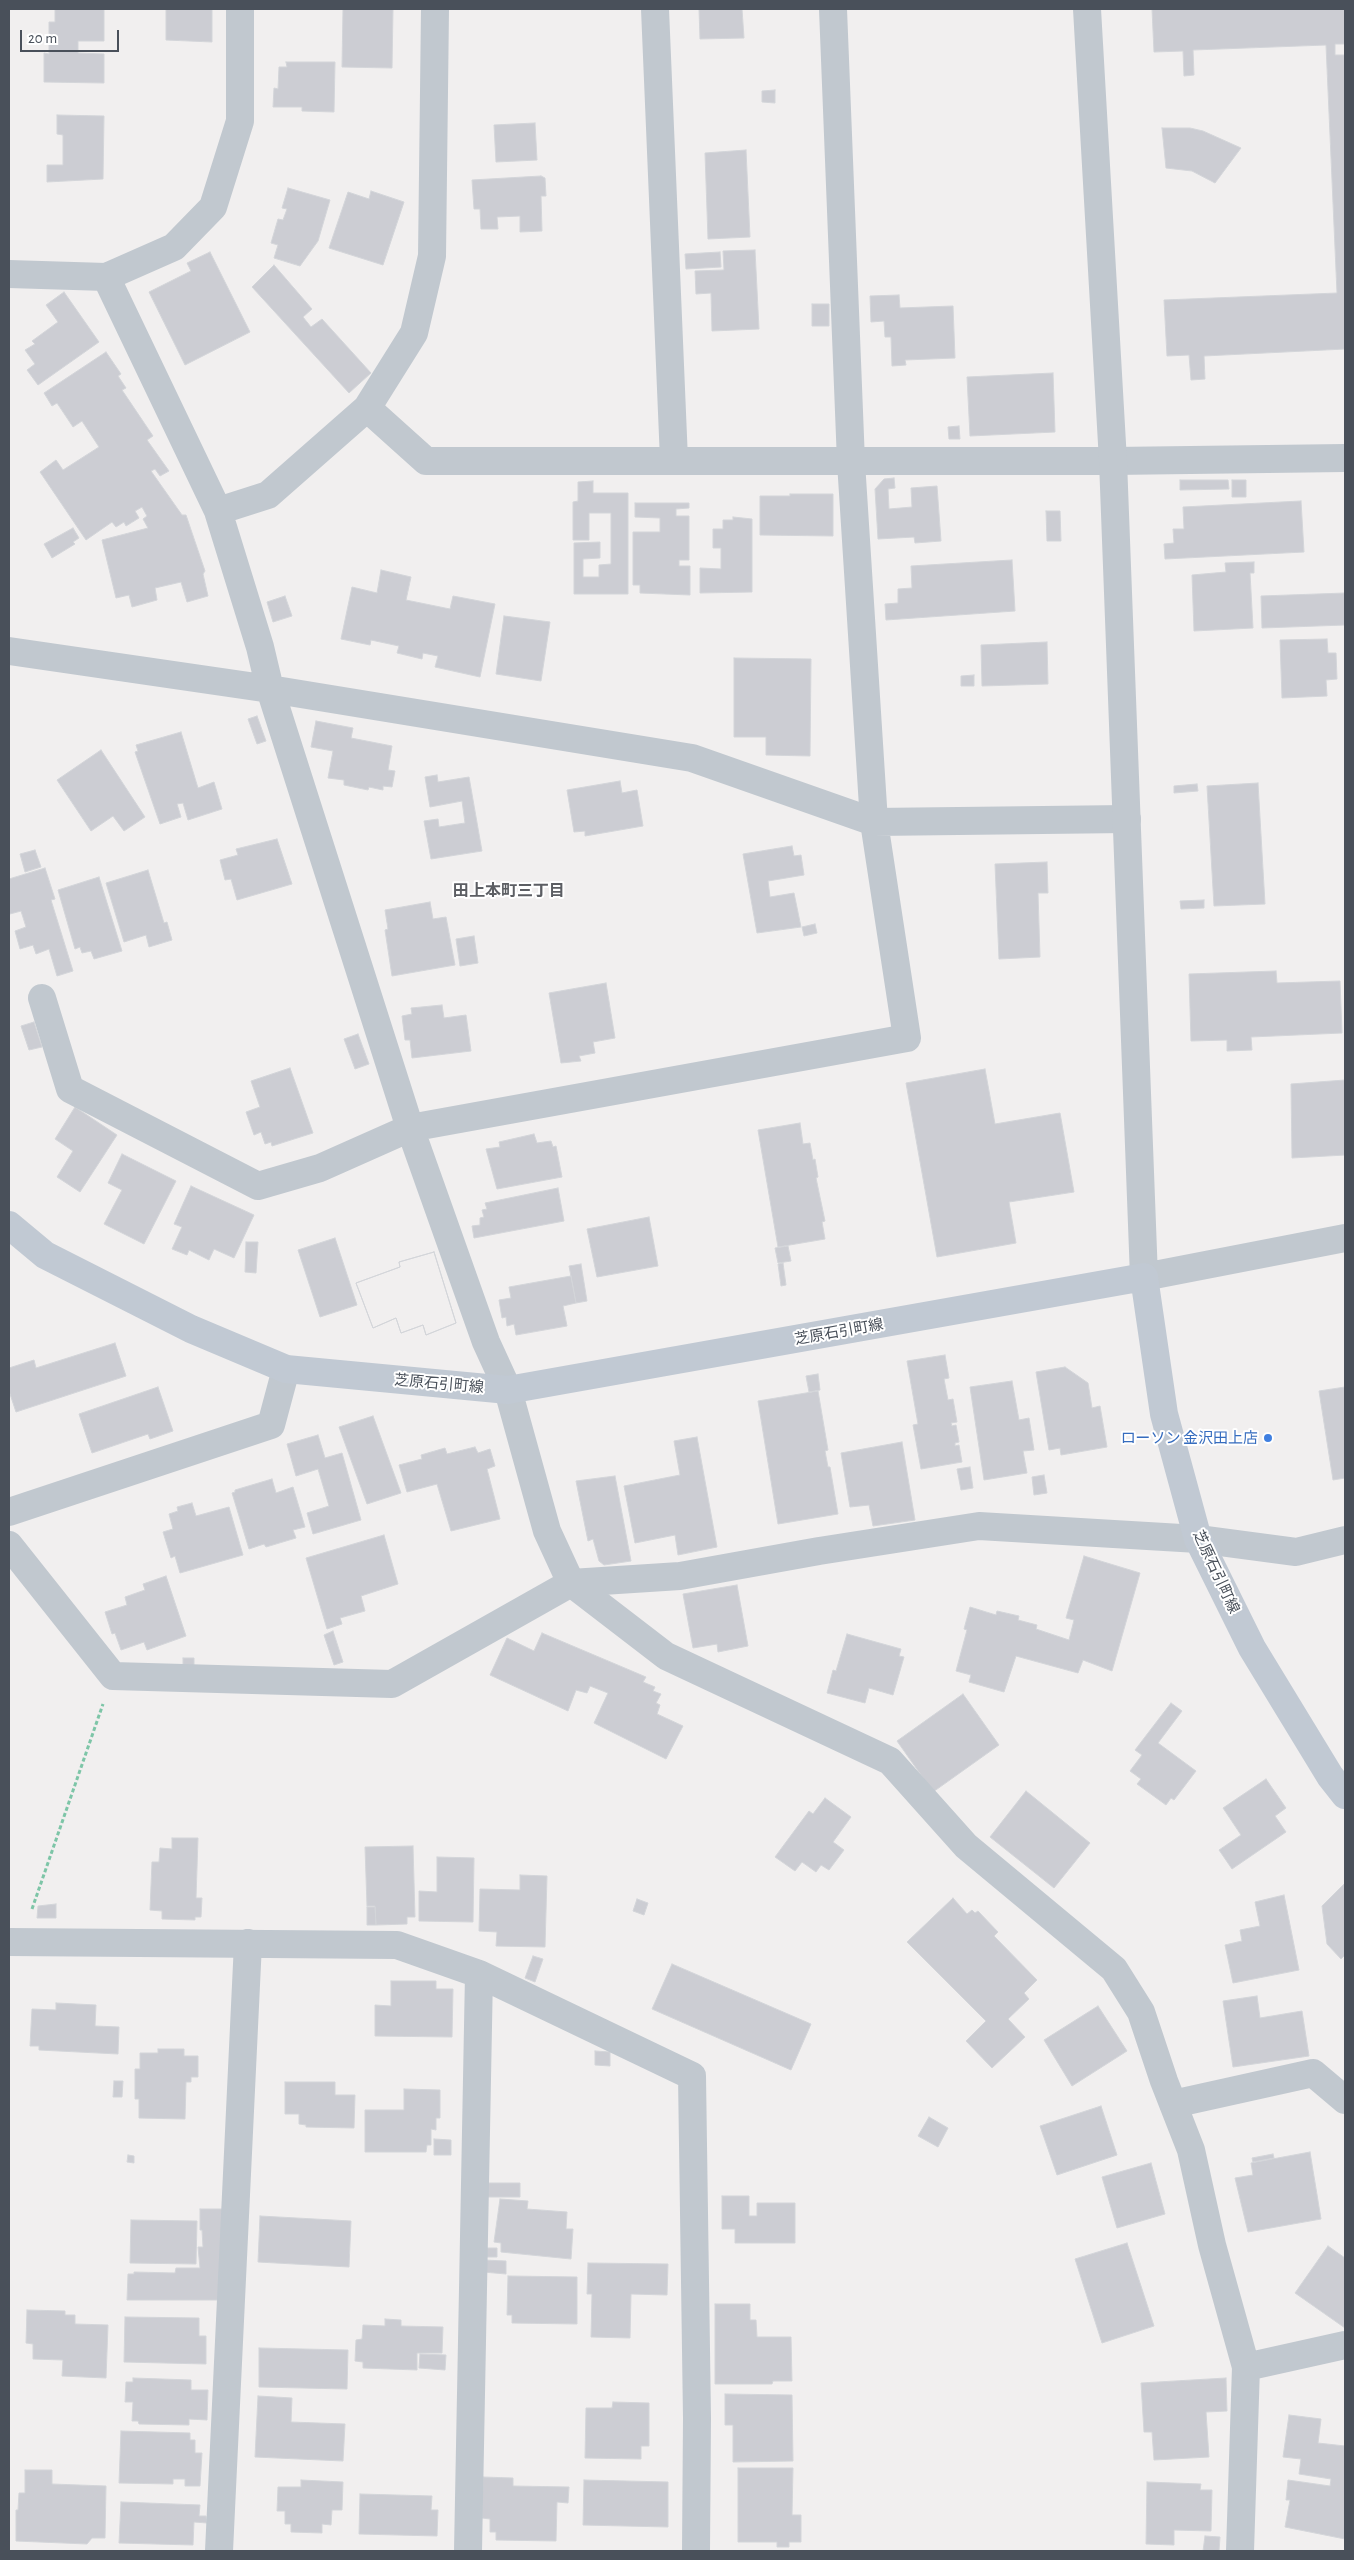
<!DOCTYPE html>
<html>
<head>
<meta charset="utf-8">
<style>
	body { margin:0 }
	#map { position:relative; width:1354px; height:2560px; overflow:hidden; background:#f1efef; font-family:"Alegreya Sans",sans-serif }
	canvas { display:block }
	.frame { position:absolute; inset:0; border:10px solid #49505a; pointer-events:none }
	.scale { position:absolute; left:20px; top:30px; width:99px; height:22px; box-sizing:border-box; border:2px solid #49505a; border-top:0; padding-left:6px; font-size:15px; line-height:18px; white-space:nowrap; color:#49505a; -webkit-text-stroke:4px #fff; paint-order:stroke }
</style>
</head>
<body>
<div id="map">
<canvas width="1354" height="2560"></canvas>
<div class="frame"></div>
<div class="scale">20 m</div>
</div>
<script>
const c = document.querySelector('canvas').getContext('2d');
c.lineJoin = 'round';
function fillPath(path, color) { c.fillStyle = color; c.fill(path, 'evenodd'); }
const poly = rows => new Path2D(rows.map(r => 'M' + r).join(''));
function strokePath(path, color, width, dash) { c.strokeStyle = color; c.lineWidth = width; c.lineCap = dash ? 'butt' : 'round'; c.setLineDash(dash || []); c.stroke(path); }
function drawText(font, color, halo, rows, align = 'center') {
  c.font = font + ' "Alegreya Sans","Noto Sans JP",sans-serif'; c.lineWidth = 4; c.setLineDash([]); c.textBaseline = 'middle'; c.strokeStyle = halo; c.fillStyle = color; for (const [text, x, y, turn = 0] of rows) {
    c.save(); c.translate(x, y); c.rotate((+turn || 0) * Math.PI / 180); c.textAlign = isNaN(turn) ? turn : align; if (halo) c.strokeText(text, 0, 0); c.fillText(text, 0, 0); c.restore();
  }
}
const building = poly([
	[55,9,104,9,104,41,78,41,78,53,104,54,104,83,44,82,44,53,49,54,49,22,55,22,55,9],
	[166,9,212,9,212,42,166,40,166,9],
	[343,9,393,9,392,68,342,67,343,9],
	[699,9,742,9,744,38,700,39,699,9],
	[1152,9,1345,9,1345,44,1335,44,1335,55,1345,55,1345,349,1204,356,1205,379,1191,380,1189,355,1167,356,1164,300,1337,293,1326,45,1193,50,1194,75,1184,76,1183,51,1154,52,1152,9],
	[286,62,335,62,334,112,302,111,302,107,273,107,274,88,278,89,279,67,287,67,286,62],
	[775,90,775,103,762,102,762,91,775,90],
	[57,115,104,116,103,179,47,182,47,165,63,165,63,135,57,134,57,115],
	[535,123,537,160,496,162,494,125,535,123],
	[1162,128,1190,128,1203,131,1241,148,1215,183,1192,171,1166,168,1162,128],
	[746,150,750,237,708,239,705,153,746,150],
	[541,176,545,178,546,196,541,196,542,231,520,232,520,216,497,217,498,229,481,229,480,209,474,209,472,180,541,176],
	[288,188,330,200,318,241,300,266,274,258,278,245,271,243,278,219,283,220,287,209,282,208,288,188],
	[371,191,404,202,383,265,329,248,348,192,369,199,371,191],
	[755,250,759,329,712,331,711,293,696,294,695,271,724,270,723,251,755,250],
	[210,252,250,332,185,365,149,292,191,271,187,263,210,252],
	[720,252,721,267,686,269,685,254,720,252],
	[274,265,312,309,303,317,311,327,322,319,371,373,349,393,252,287,274,265],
	[64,292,99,342,38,385,27,370,35,364,25,350,35,344,32,341,58,322,46,305,64,292],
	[899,295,900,308,953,306,955,358,905,360,906,365,892,366,891,337,885,337,884,321,871,322,870,296,899,295],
	[812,304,829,304,829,326,812,326,812,304],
	[106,352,121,374,118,376,126,388,122,390,153,436,147,440,169,471,160,476,155,469,151,471,182,515,186,515,205,571,203,574,208,596,187,602,181,582,155,588,157,600,132,607,129,595,116,598,102,540,148,528,143,519,147,516,142,507,135,511,139,518,126,526,124,522,116,527,112,522,86,540,40,472,56,460,63,470,99,447,82,421,73,427,57,403,52,406,44,393,106,352],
	[1053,373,1055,432,970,436,967,377,1053,373],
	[959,426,960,439,949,439,948,427,959,426],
	[894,478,895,488,888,489,889,509,912,507,911,488,937,486,941,541,915,543,914,537,878,539,875,489,884,479,894,478],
	[1180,480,1228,480,1229,489,1180,490,1180,480],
	[1232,480,1246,480,1246,497,1232,497,1232,480],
	[593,481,593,493,628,493,628,594,574,594,574,543,600,542,600,558,583,559,583,577,599,577,599,565,611,564,611,513,589,513,589,540,573,540,573,502,578,501,578,482,593,481],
	[790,494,833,494,833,536,760,535,760,496,790,496,790,494],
	[1301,501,1304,552,1165,559,1164,544,1174,543,1173,529,1184,529,1183,507,1301,501],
	[635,503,689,503,689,508,676,509,676,516,689,516,689,560,679,560,679,566,690,566,690,595,640,593,640,585,633,585,633,532,660,532,660,518,635,517,635,503],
	[1046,511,1060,511,1061,541,1047,541,1046,511],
	[733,517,752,519,752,592,700,593,700,568,721,569,721,548,713,548,713,529,723,529,723,520,733,520,733,517],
	[73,528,79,538,73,542,75,544,52,558,44,544,73,528],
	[1012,560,1015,611,886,620,885,604,898,603,898,589,912,588,911,566,1012,560],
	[1254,562,1254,573,1250,573,1253,628,1194,631,1192,575,1226,572,1225,563,1254,562],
	[381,570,411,577,406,600,450,609,453,596,495,604,480,677,435,667,438,656,423,653,422,659,397,653,399,646,371,640,370,645,341,639,352,587,377,593,381,570],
	[1345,593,1345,625,1262,628,1261,596,1345,593],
	[285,596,292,616,273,622,267,602,285,596],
	[504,616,550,622,541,681,496,674,504,616],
	[1327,639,1328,653,1336,653,1337,679,1326,680,1327,696,1282,698,1280,640,1327,639],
	[1047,642,1048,684,982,686,981,645,1047,642],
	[734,658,811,659,810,756,766,755,766,737,734,737,734,658],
	[974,675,974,686,961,686,961,676,974,675],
	[257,716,266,741,257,744,248,719,257,716],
	[316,721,353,728,351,738,392,746,388,770,395,771,392,787,383,786,383,790,369,787,368,790,344,785,344,780,328,778,333,751,311,747,316,721],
	[181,732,198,788,214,782,222,809,188,820,183,803,177,804,181,817,160,824,135,752,138,751,136,745,181,732],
	[101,750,145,817,124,831,113,816,91,831,57,780,101,750],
	[437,775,438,782,469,777,482,851,431,859,424,821,438,819,439,827,465,823,462,801,430,807,425,777,437,775],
	[620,781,622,793,637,790,643,826,585,836,585,831,574,832,567,790,620,781],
	[1258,783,1265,904,1214,906,1207,786,1258,783],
	[1197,784,1198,791,1174,793,1174,786,1197,784],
	[277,839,292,884,237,900,231,879,225,880,220,860,238,855,236,849,277,839],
	[792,846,794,856,801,855,804,875,768,881,770,897,794,893,801,927,757,933,743,854,792,846],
	[35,850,41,867,25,872,20,854,35,850],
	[1047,862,1048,893,1038,893,1040,957,999,959,995,864,1047,862],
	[45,868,55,899,51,900,73,971,57,976,49,949,36,954,33,945,20,949,15,931,26,927,21,911,10,914,9,911,9,879,45,868],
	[148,870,164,923,167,922,172,940,149,947,146,935,124,942,106,883,148,870],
	[99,877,122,951,94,959,91,951,82,953,80,947,75,949,58,890,99,877],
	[1204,900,1204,908,1181,909,1180,901,1204,900],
	[430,902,433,919,446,917,455,965,392,976,385,930,388,929,385,910,430,902],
	[815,924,817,933,804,936,802,927,815,924],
	[474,936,478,963,460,966,456,939,474,936],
	[1276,971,1277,983,1340,981,1342,1033,1251,1037,1252,1050,1227,1051,1227,1040,1191,1041,1189,974,1276,971],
	[606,983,615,1038,593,1042,595,1053,579,1056,581,1061,561,1063,549,993,606,983],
	[442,1005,444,1018,466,1015,471,1051,412,1058,410,1040,405,1040,402,1016,412,1014,411,1008,442,1005],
	[34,1022,42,1047,29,1050,21,1026,34,1022],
	[358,1034,369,1064,355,1069,344,1039,358,1034],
	[290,1068,313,1133,272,1146,271,1142,265,1144,261,1132,254,1135,246,1112,260,1107,251,1081,290,1068],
	[985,1069,995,1124,1060,1113,1074,1192,1009,1202,1016,1243,937,1257,906,1083,985,1069],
	[1345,1080,1345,1155,1292,1158,1291,1084,1345,1080],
	[75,1107,117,1135,80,1192,57,1177,73,1151,55,1139,75,1107],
	[800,1123,803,1144,810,1143,813,1160,815,1159,818,1177,816,1178,825,1221,822,1222,825,1239,778,1247,758,1130,800,1123],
	[534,1134,537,1143,551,1141,553,1147,556,1146,562,1177,497,1189,486,1149,500,1147,499,1142,534,1134],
	[122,1154,176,1181,144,1244,104,1224,122,1190,108,1183,122,1154],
	[191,1186,254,1215,234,1258,214,1249,209,1260,189,1250,187,1255,172,1249,182,1227,174,1224,191,1186],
	[558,1188,564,1221,474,1238,472,1226,480,1225,480,1218,484,1217,482,1210,487,1209,485,1203,558,1188],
	[649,1217,658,1266,597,1277,587,1229,649,1217],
	[335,1238,357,1305,320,1317,298,1250,335,1238],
	[246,1242,258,1242,256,1273,245,1272,246,1242],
	[788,1246,791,1261,778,1263,775,1248,788,1246],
	[434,1252,456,1323,426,1335,423,1325,401,1333,396,1318,373,1328,356,1283,400,1267,399,1262,434,1252],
	[434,1252,456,1323,426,1335,423,1325,401,1333,396,1318,373,1328,356,1283,400,1267,399,1262,434,1252],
	[783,1263,786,1285,781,1286,778,1264,783,1263],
	[581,1264,587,1301,576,1303,569,1266,581,1264],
	[571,1276,576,1303,563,1306,567,1326,516,1335,514,1324,507,1326,506,1317,502,1318,499,1300,511,1298,509,1287,571,1276],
	[115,1343,126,1376,16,1412,9,1391,9,1368,34,1360,36,1368,115,1343],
	[945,1355,949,1378,944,1379,948,1400,953,1399,957,1422,951,1423,952,1426,956,1425,959,1442,955,1443,955,1446,959,1445,962,1462,921,1469,913,1425,918,1424,907,1361,945,1355],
	[1065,1367,1088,1383,1092,1408,1100,1406,1107,1447,1061,1455,1060,1448,1049,1450,1036,1372,1065,1367],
	[818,1374,820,1390,809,1392,806,1376,818,1374],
	[1012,1381,1019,1420,1029,1418,1034,1450,1023,1451,1027,1473,984,1480,970,1387,1012,1381],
	[158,1387,173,1431,150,1439,148,1434,92,1453,79,1414,158,1387],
	[1345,1387,1345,1478,1333,1480,1319,1391,1345,1387],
	[818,1391,828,1450,825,1451,828,1467,830,1467,838,1514,778,1524,758,1401,818,1391],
	[373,1416,401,1493,367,1504,339,1427,373,1416],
	[318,1435,325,1458,342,1453,361,1520,313,1534,307,1513,329,1506,318,1469,296,1476,287,1444,318,1435],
	[697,1437,717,1547,678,1555,675,1535,635,1543,624,1486,680,1475,674,1441,697,1437],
	[902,1442,915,1520,873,1526,869,1505,850,1507,841,1453,902,1442],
	[475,1447,478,1453,490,1449,495,1466,487,1469,500,1519,451,1531,437,1484,407,1492,399,1465,422,1459,421,1455,445,1448,447,1454,475,1447],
	[970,1467,973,1488,961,1490,957,1469,970,1467],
	[1044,1475,1047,1493,1034,1495,1032,1477,1044,1475],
	[615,1476,631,1561,604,1565,599,1561,593,1539,588,1541,576,1481,615,1476],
	[272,1479,276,1493,293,1487,305,1527,293,1530,296,1538,266,1547,264,1544,249,1549,232,1493,235,1492,235,1490,272,1479],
	[192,1503,196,1516,229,1507,243,1555,180,1573,175,1556,171,1558,163,1532,173,1529,169,1514,178,1511,177,1507,192,1503],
	[384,1535,398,1584,361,1596,365,1611,340,1618,342,1624,327,1629,306,1558,384,1535],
	[1084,1556,1140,1573,1112,1671,1083,1660,1078,1673,1016,1656,1004,1692,969,1682,971,1675,956,1671,967,1630,964,1629,970,1607,996,1615,997,1611,1019,1616,1018,1620,1037,1625,1036,1629,1069,1640,1074,1620,1066,1618,1084,1556],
	[166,1576,186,1636,147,1650,144,1642,121,1650,115,1633,112,1634,105,1612,127,1605,125,1597,145,1590,143,1584,166,1576],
	[737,1585,748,1646,718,1652,717,1644,693,1648,683,1594,737,1585],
	[333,1631,343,1662,334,1665,324,1635,333,1631],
	[542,1633,646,1677,643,1682,655,1687,653,1691,661,1694,656,1703,660,1705,657,1714,683,1726,666,1759,594,1723,608,1693,590,1686,587,1693,576,1690,568,1711,490,1675,507,1638,534,1651,542,1633],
	[847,1634,901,1649,899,1656,904,1657,893,1695,869,1688,865,1703,827,1693,833,1670,836,1671,847,1634],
	[183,1658,194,1658,194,1667,183,1667,183,1658],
	[963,1694,999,1745,933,1792,897,1741,963,1694],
	[1171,1703,1182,1711,1158,1743,1196,1771,1174,1800,1171,1798,1166,1805,1137,1784,1141,1779,1130,1771,1142,1755,1135,1750,1171,1703],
	[1266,1779,1286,1808,1275,1816,1286,1832,1232,1869,1219,1850,1241,1835,1223,1808,1266,1779],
	[1026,1791,1090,1843,1054,1888,990,1837,1026,1791],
	[825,1798,851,1817,833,1842,844,1850,829,1870,821,1865,816,1872,802,1862,795,1871,775,1857,809,1811,813,1814,825,1798],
	[172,1838,198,1838,196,1898,202,1898,201,1917,195,1917,195,1920,162,1919,162,1911,150,1910,152,1862,159,1862,160,1848,172,1849,172,1838],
	[413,1846,415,1917,407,1917,407,1924,376,1925,375,1906,367,1906,365,1847,413,1846],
	[437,1857,474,1858,473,1922,419,1921,419,1891,437,1892,437,1857],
	[520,1875,547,1876,545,1947,496,1946,497,1932,479,1931,480,1889,520,1890,520,1875],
	[1345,1883,1345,1955,1341,1959,1327,1944,1322,1906,1345,1883],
	[1284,1895,1299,1970,1233,1983,1225,1945,1242,1941,1240,1930,1260,1926,1255,1902,1284,1895],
	[953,1898,967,1914,972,1910,975,1913,978,1911,998,1932,994,1936,1037,1980,1024,1993,1029,1999,1008,2019,1025,2037,992,2068,966,2041,986,2021,907,1942,953,1898],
	[637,1899,648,1903,644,1915,633,1911,637,1899],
	[56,1904,56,1918,37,1918,38,1906,56,1904],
	[367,1907,375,1907,376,1925,367,1925,367,1907],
	[533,1956,543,1959,535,1982,525,1978,533,1956],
	[672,1964,811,2024,791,2070,652,2009,672,1964],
	[391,1981,436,1981,436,1989,453,1989,452,2037,375,2036,375,2005,391,2006,391,1981],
	[1257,1996,1260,2018,1302,2011,1309,2056,1233,2067,1223,2001,1257,1996],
	[56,2003,96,2005,95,2026,119,2027,118,2054,39,2050,39,2046,30,2046,32,2009,56,2010,56,2003],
	[1098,2006,1127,2051,1072,2086,1044,2040,1098,2006],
	[158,2049,184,2049,184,2056,198,2056,198,2077,191,2077,191,2082,186,2082,185,2119,139,2118,139,2099,135,2099,135,2069,140,2069,140,2053,158,2053,158,2049],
	[595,2051,610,2052,610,2066,595,2065,595,2051],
	[114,2081,123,2081,122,2097,113,2097,114,2081],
	[285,2082,335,2082,335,2095,355,2095,354,2128,306,2127,306,2125,299,2124,299,2114,285,2114,285,2082],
	[404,2089,440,2090,440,2118,436,2118,436,2130,431,2129,431,2145,427,2145,426,2152,365,2152,365,2110,404,2110,404,2089],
	[1101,2106,1117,2155,1057,2175,1040,2126,1101,2106],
	[929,2117,948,2128,938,2147,918,2136,929,2117],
	[434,2139,451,2140,451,2155,434,2155,434,2139],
	[1310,2152,1321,2219,1248,2232,1235,2178,1253,2175,1251,2163,1310,2152],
	[1273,2154,1274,2158,1253,2162,1252,2158,1273,2154],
	[128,2155,134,2156,134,2163,127,2162,128,2155],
	[1151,2163,1165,2214,1117,2228,1102,2177,1151,2163],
	[485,2183,520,2183,520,2197,485,2197,485,2183],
	[722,2196,749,2196,749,2216,757,2216,757,2203,795,2203,795,2243,735,2243,735,2229,722,2229,722,2196],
	[500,2199,528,2201,527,2209,567,2212,566,2229,573,2229,571,2259,501,2252,501,2243,494,2242,500,2199],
	[200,2209,223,2209,222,2300,127,2300,128,2274,134,2274,134,2272,175,2273,176,2268,200,2268,198,2247,203,2247,202,2230,200,2230,200,2209],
	[260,2216,351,2221,349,2267,258,2262,260,2216],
	[131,2220,197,2221,196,2264,130,2263,131,2220],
	[1127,2243,1154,2326,1102,2343,1075,2259,1127,2243],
	[1328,2246,1345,2258,1345,2328,1295,2293,1328,2246],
	[485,2248,497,2248,497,2257,485,2257,485,2248],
	[483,2260,506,2261,506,2274,483,2272,483,2260],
	[588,2263,668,2264,667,2295,631,2294,630,2338,591,2337,592,2294,587,2294,588,2263],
	[508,2276,577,2277,577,2324,512,2323,512,2315,507,2315,508,2276],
	[715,2304,750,2304,750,2320,756,2320,757,2337,791,2337,792,2381,773,2381,772,2384,715,2384,715,2304],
	[27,2310,65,2311,65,2315,75,2315,75,2324,108,2325,106,2378,62,2376,63,2360,33,2359,33,2344,26,2343,27,2310],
	[125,2317,199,2318,199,2336,206,2336,206,2364,124,2362,125,2317],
	[385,2319,401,2320,401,2326,443,2327,442,2353,417,2353,417,2370,363,2368,363,2362,355,2361,356,2340,362,2339,363,2325,385,2326,385,2319],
	[259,2348,348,2350,347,2389,259,2387,259,2348],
	[420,2354,446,2355,445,2370,419,2368,420,2354],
	[133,2378,191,2380,191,2390,208,2390,207,2420,189,2419,189,2425,139,2424,138,2421,132,2421,133,2402,125,2402,126,2382,133,2382,133,2378],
	[1226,2378,1227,2411,1206,2412,1209,2457,1154,2460,1152,2432,1144,2432,1141,2383,1226,2378],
	[725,2394,792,2395,793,2461,733,2462,733,2425,725,2425,725,2394],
	[258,2396,292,2398,291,2422,345,2424,343,2461,255,2457,258,2396],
	[613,2402,649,2403,649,2446,641,2446,641,2459,585,2458,586,2408,612,2408,613,2402],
	[1289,2415,1321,2419,1318,2443,1345,2446,1345,2539,1285,2527,1290,2500,1286,2500,1288,2480,1330,2486,1331,2479,1299,2474,1301,2459,1283,2457,1289,2415],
	[121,2431,190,2433,190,2440,195,2440,195,2453,202,2453,200,2486,185,2486,185,2479,173,2479,173,2484,119,2483,121,2431],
	[738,2468,793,2468,792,2515,801,2515,801,2542,789,2542,789,2547,777,2547,777,2542,738,2542,738,2468],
	[25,2470,52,2470,52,2484,106,2486,105,2538,92,2538,87,2544,16,2541,16,2510,18,2510,19,2493,25,2493,25,2470],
	[483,2477,513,2478,513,2486,569,2487,568,2503,557,2502,556,2541,496,2540,496,2532,490,2532,490,2519,482,2518,483,2477],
	[301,2480,343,2482,342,2510,332,2510,331,2525,322,2524,322,2533,291,2532,291,2524,285,2524,285,2511,277,2511,278,2487,301,2487,301,2480],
	[584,2480,668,2482,668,2527,583,2525,584,2480],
	[1147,2482,1201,2484,1200,2490,1212,2490,1211,2531,1174,2530,1174,2545,1146,2544,1147,2482],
	[360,2494,432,2496,431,2510,438,2510,437,2536,359,2534,360,2494],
	[121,2502,200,2505,199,2516,206,2516,207,2523,194,2522,193,2545,119,2543,121,2502],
	[1205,2536,1220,2537,1219,2551,1203,2551,1205,2536]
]);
fillPath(building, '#cccdd3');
strokePath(building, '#d3d5d9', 1);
strokePath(poly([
	[32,1909,103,1704]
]), '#7dc5a7', 3, [4, 2.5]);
strokePath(poly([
	[655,9,674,460],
	[9,274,106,277,174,247,213,207,240,121,240,9],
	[106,277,218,511,260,647,270,689,410,1128,486,1342,508,1390,547,1531,571,1583,666,1656,890,1761,966,1846,1114,1969,1141,2012,1164,2081,1191,2150,1212,2245,1246,2367,1240,2551],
	[367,408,426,461,1113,461,1345,458],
	[218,511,268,495,367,408,414,333,432,256,435,9],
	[9,651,270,689,692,758,874,822,1127,819],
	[42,998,70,1089,258,1186,320,1168,410,1128,907,1038,874,822,851,462,833,9],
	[9,1512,271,1425,286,1369],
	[9,1545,113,1676,392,1684,571,1583,680,1576,819,1551,979,1526,1198,1539,1296,1552,1345,1540],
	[9,1942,397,1945,479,1974,692,2076,697,2418,696,2551],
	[1173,2104,1313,2073,1345,2100],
	[1246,2367,1345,2345],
	[219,2551,248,1943],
	[468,2551,479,1974]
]), '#c1c8cf', 28);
strokePath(poly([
	[1087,9,1113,461,1144,1277,1345,1238]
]), '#c1c8cf', 28);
strokePath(poly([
	[9,1225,45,1255,191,1329,286,1369,508,1390,1144,1277,1164,1414,1198,1539,1252,1648,1330,1776,1345,1795]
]), '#c1c9d3', 28);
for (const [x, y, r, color] of [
	[1268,1438,5,"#3f7fe0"]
]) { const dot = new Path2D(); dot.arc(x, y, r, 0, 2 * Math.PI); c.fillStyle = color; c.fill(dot); strokePath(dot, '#fff', 2); }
drawText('15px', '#49505a', '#fff', [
	["芝原石引町線",839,1332,-10],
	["芝原石引町線",439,1384,5],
	["芝原石引町線",1216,1572,65]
]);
drawText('15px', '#366cbe', '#fff', [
	["ローソン 金沢田上店",1258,1438]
], 'right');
drawText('bold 16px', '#5c5e63', '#fff', [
	["田上本町三丁目",509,891]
]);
</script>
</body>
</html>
